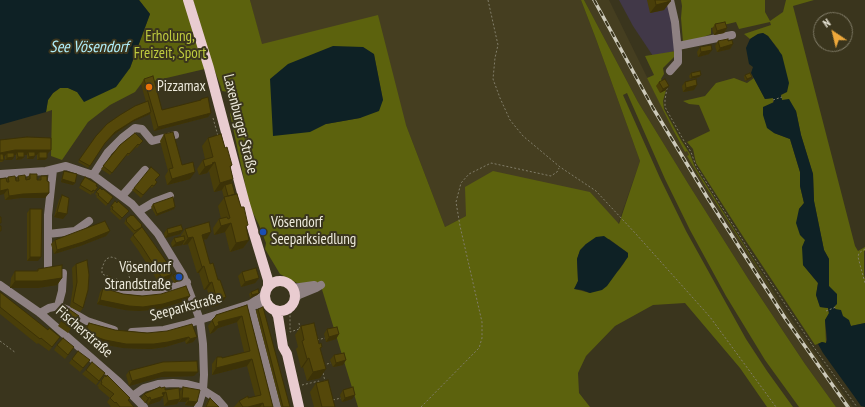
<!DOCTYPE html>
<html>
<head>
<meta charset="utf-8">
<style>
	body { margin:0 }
	#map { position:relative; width:865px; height:407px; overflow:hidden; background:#3a351d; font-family:"PT Sans Narrow",sans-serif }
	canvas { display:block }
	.north { position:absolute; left:813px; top:12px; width:40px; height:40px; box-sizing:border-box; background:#3a351d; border:1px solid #827d69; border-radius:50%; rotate:325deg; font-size:11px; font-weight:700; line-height:16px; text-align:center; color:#edeadc }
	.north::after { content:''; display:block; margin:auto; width:14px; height:18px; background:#eda83b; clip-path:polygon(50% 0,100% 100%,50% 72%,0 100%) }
</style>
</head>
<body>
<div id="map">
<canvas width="865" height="407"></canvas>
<div class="north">N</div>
</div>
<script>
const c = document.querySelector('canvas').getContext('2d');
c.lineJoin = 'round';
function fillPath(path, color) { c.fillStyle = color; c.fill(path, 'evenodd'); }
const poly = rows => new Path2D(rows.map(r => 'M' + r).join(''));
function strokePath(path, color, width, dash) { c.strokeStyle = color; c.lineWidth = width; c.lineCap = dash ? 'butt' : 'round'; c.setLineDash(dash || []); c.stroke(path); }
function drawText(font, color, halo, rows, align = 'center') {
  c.font = font + ' "PT Sans Narrow",sans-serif'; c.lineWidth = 4; c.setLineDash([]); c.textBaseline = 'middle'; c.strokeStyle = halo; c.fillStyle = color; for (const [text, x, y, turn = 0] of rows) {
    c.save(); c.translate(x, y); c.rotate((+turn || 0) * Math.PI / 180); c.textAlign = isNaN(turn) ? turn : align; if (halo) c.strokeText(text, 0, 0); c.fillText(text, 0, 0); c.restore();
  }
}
fillPath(poly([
	[619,0,668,0,676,51,653,56,633,26]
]), '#413848');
fillPath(poly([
	[250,0,581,0,596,39,640,161,618,224,590,192,466,216,445,227,406,125,261,44],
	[584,0,609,0,672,128,685,152,687,151,689,155,688,156,704,184,783,307,853,407,836,407,805,364,749,280,689,185,638,102]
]), '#453e20');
fillPath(poly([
	[139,0,186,0,209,68,141,84,135,92,110,105,88,122,62,160,51,156,52,110,46,112,48,100,53,93,60,88,68,88,77,92,130,68,150,14],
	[193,0,250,0,262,44,378,15,406,125,445,227,466,216,465,187,493,171,590,192,619,224,640,161,596,39,581,0,584,0,638,102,689,185,749,280,805,364,836,407,799,407,765,360,726,296,690,230,665,179,627,93,623,95,660,178,686,231,746,339,767,371,793,407,767,407,740,368,685,303,653,305,615,326,586,356,578,373,579,393,590,407,358,407,320,283,297,283,280,274,265,249,266,243,259,225,250,207,230,114,235,106,228,92,222,91,221,87,210,58],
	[363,47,374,55,383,100,360,118,326,124],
	[609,239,628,253,624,263,619,270,590,293,575,289,578,281,577,259,580,251,586,244],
	[681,0,765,0,765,12,770,21,783,12,786,0,814,0,793,6,855,246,858,251,865,247,865,251,864,251,864,275,865,279,865,323,851,326,834,307,829,286,829,259,824,250,814,201,813,174,801,135,796,111,782,100,780,95,779,50,768,36,763,33,758,34,750,39,744,34,771,25,770,22,739,29,736,22,711,28,711,34,693,41,683,42,681,18,682,6],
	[676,51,674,57,663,68,664,74,661,79,666,90,663,101,664,109,681,140,690,154,695,167,783,307,704,184,687,156,689,155,687,151,685,152,672,128,647,78,654,75,645,56],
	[734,78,747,83,754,78,765,99,773,98,774,133,790,139,800,172,800,186,804,203,799,209,805,240,803,265,818,283,816,295,820,307,828,308,829,314,825,320,826,343,822,342,815,345,744,238,696,163,693,149,687,142,710,131,699,105,689,104,683,101,705,96,716,83]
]), '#5c620d');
fillPath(poly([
	[0,0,139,0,150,14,130,68,116,87,84,102,77,92,68,88,60,88,53,93,48,100,46,112,0,125],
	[763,33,768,36,782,55,789,83,787,92,781,95,782,100,789,99,796,111,801,135,813,174,814,201,824,250,829,259,829,286,837,294,837,304,834,307,835,309,841,310,843,316,849,320,851,326,865,323,865,407,861,406,854,396,823,353,818,344,822,342,826,343,827,340,825,320,829,313,828,308,820,307,816,295,818,283,803,265,802,247,805,240,800,235,796,223,799,209,804,203,800,186,800,172,790,139,774,133,767,128,763,115,763,107,774,102,773,98,765,99,751,73,753,67,749,64,746,48,750,39,758,34],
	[333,46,363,47,374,54,383,100,379,111,360,118,326,124,310,132,273,136,270,79,288,64],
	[604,236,628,253,628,257,607,286,602,290,590,293,582,290,574,289,578,281,577,259,580,250,586,244,596,237]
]), '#0e2125');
strokePath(poly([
	[488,0,498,45,495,58,493,79,500,98,510,120,523,136,560,167,596,191,636,234,710,317,776,407],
	[667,88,665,100,665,107,684,141,691,152,696,166,747,247,813,346,857,407],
	[773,100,782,97],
	[213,118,218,136],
	[865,249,859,253,858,257,865,283],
	[110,281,112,278,117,279,124,285,129,282,130,279,128,273,119,260,115,258,111,257,106,259,104,263,102,268,102,274,112,278],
	[297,306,290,314,290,332,299,329],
	[826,311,836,307],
	[299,323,300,329],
	[317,340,325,338],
	[0,341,16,353],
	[323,365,331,363],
	[323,373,325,381],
	[302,385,319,381,319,382],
	[333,400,341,398],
	[421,407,479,348,482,338,482,322,460,226,456,202,461,183,469,174,491,163,551,176,557,172,559,168]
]), '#817d69', 1, [2, 2]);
strokePath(poly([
	[670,0,675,22,678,52,678,62,670,71],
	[678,46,732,35],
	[0,174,46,171,66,166,93,175,132,204,158,234,183,275,200,320,203,344,204,375,203,390,198,407],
	[93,175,108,152,122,138,135,128,142,129,152,141,175,135],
	[122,196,145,170],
	[139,211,154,202,170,196],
	[48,234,75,231,89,221],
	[48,271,48,215,53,170],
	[0,285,40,313,119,382,144,407],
	[293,288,314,285],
	[108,289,132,294,144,294,158,292,187,282],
	[295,299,299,295,316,288,321,285],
	[250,304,277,407],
	[250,304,255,305,267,304],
	[58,306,62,291,63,273],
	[40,313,49,308,58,306,68,310,87,321,114,330],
	[132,332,164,330,184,325,250,304,264,295],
	[134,395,144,388,158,384,173,383,186,384,198,387,217,399,224,407]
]), '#8e8182', 8);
strokePath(poly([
	[188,0,209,68,245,204,268,280,268,286],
	'265 296a15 15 0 1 1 30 0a15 15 0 1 1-30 0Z',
	[275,310,278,316,283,347,287,354,299,407]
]), '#e9ccd0', 10);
const rail = poly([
	[594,0,653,108,707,197,785,318,848,407]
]);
strokePath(rail, '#ccc9b9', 3.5);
strokePath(rail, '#3a351d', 2, [6]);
fillPath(poly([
	[647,0,670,0,664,10,650,13],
	[715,24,727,28,724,33,714,35,712,29],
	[718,41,728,41,733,44,730,49,717,52,715,46],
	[700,47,709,54,698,57,697,52],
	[691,73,699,77,690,79,689,76],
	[745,75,750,79,745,81,744,77],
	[144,79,162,110,200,101,201,99,211,113,208,117,154,131,150,114,132,122,113,135,104,145,88,168,78,162,96,136,146,102,141,84],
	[659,82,666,90,660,93,656,86],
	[685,82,694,90,683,92,682,86],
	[164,134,182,165,190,179,167,185,165,176,168,171,160,141],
	[208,138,225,148,232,165,230,168,233,179,230,184,235,194,246,228,249,240,243,248,230,252,225,232,214,235,213,228,219,219,221,219,218,206,224,198,222,190,214,192,209,171,207,173,199,175,197,169,203,160,205,159,202,146],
	[0,140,51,150,47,154,47,158,45,160,37,160,37,155,35,155,33,159,27,159,27,155,24,155,24,157,22,159,16,160,16,155,14,155,14,157,12,160,5,160,5,156,3,156,4,160,2,162,0,162],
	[143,141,137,148,136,147,128,156,126,155,110,175,101,169,120,145],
	[64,171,75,183,73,185,61,182,63,173],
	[30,174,37,180,38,180,41,176,47,181,49,193,45,198,20,198,5,200,4,194,6,180,8,177,16,180,18,176,26,179],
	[83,179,95,191,93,194,92,193,91,195,79,188],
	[155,181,157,182,152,188,150,187,141,198,132,190,134,188],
	[100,188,113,197,106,206,96,197,97,196,95,194],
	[62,195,63,219,54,217,59,200],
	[153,204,174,209,156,216,151,207],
	[111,206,127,213,120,220,110,211,111,209,110,208],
	[30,209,38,261,27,261,27,213],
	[131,215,132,216,133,215,142,225,141,226,142,227,142,228,142,227,166,261,172,274,169,279,159,283,138,250,130,239,133,235,136,232,134,234,124,223,125,222,125,221,126,219],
	[167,229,183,230,180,234,165,238,164,233],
	[185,229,207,239,203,240,210,264,226,297,221,304,212,307,207,289,204,290,199,273,197,273,188,244,183,245,183,243,182,245,172,247,171,243,174,238,181,236,181,235],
	[110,231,106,236,80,246,54,254,51,244,55,240],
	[76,264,83,308,80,312,70,307,73,287,72,268],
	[38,269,62,278,57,285,37,288,10,288,11,278,15,271,36,271],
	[242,272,259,278,255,283,241,287,238,276],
	[173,275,179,281,174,283,171,278],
	[103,288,123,294,187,300,160,309,139,311,125,310,97,304,100,292],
	[0,292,48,330,60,337,49,351,38,343,37,344,0,314],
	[251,292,259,293,257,295,250,298,249,294],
	[247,305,273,407,234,407,239,401,255,396,247,366,212,375,212,364,217,357,222,358,244,352,237,322,218,328,214,332,210,334,208,326,216,315],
	[69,309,79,316,68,333,58,326],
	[258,309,290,407,281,407,256,311],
	[89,323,115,330,197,337,193,342,186,344,185,341,165,347,151,349,123,348,102,344,82,337,86,327],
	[301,326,321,349,320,378,307,381,303,367,301,368,296,349,298,347,295,335],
	[327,329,339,334,336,339,326,342,324,334],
	[57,345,74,347,65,359,54,350],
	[334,355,343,365,333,367,330,360],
	[72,359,90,360,80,372,69,363],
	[86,370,105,373,96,385,82,374],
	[129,371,194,376,161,377,129,386,126,375],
	[105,375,130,398,128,400,134,407,111,407,107,402,110,398,98,388,99,387,97,386],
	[316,383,335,407,314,407,310,392],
	[183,387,197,402,194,406,185,405,186,402,179,402,179,401,177,404,164,406,163,397,160,401,148,405,147,402,145,403,141,398,144,394,161,388,165,390,180,391],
	[343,390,352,399,342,402,340,395],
	[210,398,219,407,205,407,207,402]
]), '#493e09');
fillPath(poly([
	[671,1,664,10,650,13,656,5],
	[727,28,724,33,714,35,717,31],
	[733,44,730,49,717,52,720,48],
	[712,50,709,54,698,57,701,52],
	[701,75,699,77,690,79,692,77],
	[752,77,750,79,745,81,747,79],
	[697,85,694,90,683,92,686,88],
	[669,86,666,90,660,93,663,89],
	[151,112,150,114,132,122,113,135,103,145,115,132,134,120],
	[211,113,208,117,154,131,158,127],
	[15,150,51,150,47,154,39,155,39,152,37,155,28,155,28,152,27,155,17,155,17,152,16,155,12,155,7,153,5,156,0,157,0,153],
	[35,156,33,159,27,159,29,157],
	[14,157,12,160,5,160,7,158],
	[18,157,24,157,22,159,16,160],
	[39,158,47,158,45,160,37,160],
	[215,162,207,173,199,175,205,167],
	[195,172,190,179,167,185,172,179],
	[62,179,75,183,73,185,61,182],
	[233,179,227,188,225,185,222,190,214,192,220,183],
	[8,189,4,194,0,195,0,191],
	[49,193,45,198,20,198,5,200,9,196,23,194],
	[175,207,174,209,156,216,157,214],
	[57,212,67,214,63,219,54,217],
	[231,223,225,232,214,235,221,226],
	[183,230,180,234,165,238,168,234],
	[110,231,106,236,80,246,54,254,57,250],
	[211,232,207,239,197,241,202,235],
	[193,237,188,244,183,245,188,238],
	[185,240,182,245,172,247,176,243],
	[249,240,243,248,230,252,236,243],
	[30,257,41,257,38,261,27,261],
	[204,266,199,273,197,273,202,267],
	[172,274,169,279,159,283,162,278],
	[62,278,57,285,37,288,10,288,15,281],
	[180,278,179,281,174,283,176,281],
	[259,278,255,283,241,287,245,282],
	[106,281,109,282,108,284,105,283],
	[111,282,117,284,115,286,110,284],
	[212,282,207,289,204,290,209,283],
	[259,293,257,295,250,298,252,295],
	[190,296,187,300,160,309,139,311,125,310,97,304,100,300],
	[226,297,221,304,212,307,217,300],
	[242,316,237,322,218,328,214,332,210,334,218,322],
	[85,333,189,337,185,341,165,347,151,349,123,348,102,344,82,337],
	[339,334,336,339,326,342,329,337],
	[197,337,193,342,186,344,190,339],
	[309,358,303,367,301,368,307,359],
	[252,359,247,366,212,375,216,368],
	[346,360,343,365,333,367,336,363],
	[326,369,320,378,307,381,313,372],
	[164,372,198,372,194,376,161,377,129,386,132,381],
	[166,392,160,401,148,405,151,400,162,393],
	[355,395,352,399,342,402,345,398],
	[150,397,147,402,145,403,148,398],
	[182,398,189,398,186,402,179,402],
	[180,399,177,404,164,406,168,401],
	[188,401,197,402,194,406,185,405],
	[263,403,260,407,248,407]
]), '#3c3207');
const building = poly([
	[655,0,670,0,671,1,656,5,655,0],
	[725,22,727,28,717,31,715,24,725,22],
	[728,39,728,41,732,40,733,44,720,48,718,41,728,39],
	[711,45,712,50,701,52,700,47,711,45],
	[700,71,701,75,692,77,691,73,700,71],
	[750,73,752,77,747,79,745,75,750,73],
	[153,76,162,110,201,100,201,99,208,97,211,113,158,127,144,79,153,76],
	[665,79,669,86,663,89,659,82,665,79],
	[696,79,697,85,686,88,685,82,696,79],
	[148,101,151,112,134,120,115,132,105,143,90,166,79,160,96,136,107,124,120,115,135,106,148,101],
	[173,132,182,165,193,162,195,172,172,179,169,169,173,168,164,134,173,132],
	[135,133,143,141,139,145,138,144,129,154,128,153,112,173,103,166,120,145,135,133],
	[221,134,225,148,227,147,232,165,230,166,233,179,220,183,215,162,212,163,213,164,205,167,203,160,213,157,208,138,221,134],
	[27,137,51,138,51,150,15,150,0,153,0,140,27,137],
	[17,152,24,152,24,157,18,157,17,152],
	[28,152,35,152,35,156,29,157,28,152],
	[39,152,47,152,47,158,39,158,39,152],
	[7,153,14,153,14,157,7,158,7,153],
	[0,154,3,154,4,160,0,160,0,154],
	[151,167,160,175,155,180,157,182,154,186,152,185,143,195,134,188,151,167],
	[64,171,77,174,75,183,62,179,64,171],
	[30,174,37,174,37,180,41,180,41,176,47,176,47,181,49,182,49,193,23,194,9,196,8,189,0,191,0,179,6,178,7,182,9,182,8,177,15,176,16,181,19,181,18,176,25,175,26,180,30,179,30,174],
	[85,177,97,184,96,186,98,187,95,191,93,190,92,192,80,185,85,177],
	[232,183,235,194,228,196,225,185,232,183],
	[100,188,102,190,103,189,113,197,108,204,98,195,99,194,96,192,100,188],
	[237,194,241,207,244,207,248,225,246,226,249,240,236,243,231,223,221,226,219,219,227,217,228,219,230,218,224,197,237,194],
	[62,195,69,198,67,214,57,212,62,195],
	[173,197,175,207,157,214,153,204,173,197],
	[115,201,117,203,118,201,129,211,122,218,112,209,113,207,111,206,115,201],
	[30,209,42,209,41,257,30,257,30,209],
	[131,215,132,216,133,215,142,225,141,226,142,227,135,231,126,221,127,220,126,219,131,215],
	[0,217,1,217,1,223,0,223,0,217],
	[105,221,110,231,83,242,57,250,55,240,105,221],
	[209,222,211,232,202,235,210,264,213,263,218,280,220,280,226,297,217,300,212,282,209,283,204,266,202,267,193,237,188,238,185,229,209,222],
	[181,225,183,230,168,234,167,229,181,225],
	[0,226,1,226,1,231,0,231,0,226],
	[142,227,166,261,172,274,162,278,141,245,133,235,142,227],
	[184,236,185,240,176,243,174,238,184,236],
	[87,260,89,275,88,290,83,308,73,302,77,282,76,264,87,260],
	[62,265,62,278,42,281,15,281,15,271,38,271,38,269,62,265],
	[256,268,259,278,245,282,242,272,256,268],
	[178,273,180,278,176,281,173,275,178,273],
	[109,276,111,277,109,282,106,281,109,276],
	[112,280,118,282,117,284,111,282,112,280],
	[186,286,190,296,163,304,143,307,129,306,100,300,103,288,123,294,142,296,161,294,186,286],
	[258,289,259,293,252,295,251,292,258,289],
	[0,292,48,330,49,328,60,337,52,347,41,338,40,339,0,307,0,292],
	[247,305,273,407,264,407,263,403,248,407,243,407,239,401,248,396,248,398,261,395,252,359,216,368,217,357,222,357,222,358,250,351,242,316,218,322,219,325,215,327,212,320,216,316,216,315,247,305],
	[263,307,290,407,283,407,258,309,263,307],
	[69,309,79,316,71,328,61,321,69,309],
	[89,323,115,330,147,333,167,331,192,324,197,337,190,339,189,337,168,342,154,344,126,344,105,340,85,333,89,323],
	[314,323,319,344,321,343,322,347,320,348,326,369,313,372,309,358,307,359,302,341,304,340,301,326,314,323],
	[337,327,339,334,329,337,327,329,337,327],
	[63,338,74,347,68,355,57,345,63,338],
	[78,351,90,360,83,368,72,359,78,351],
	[344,353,346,360,336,363,334,355,344,353],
	[197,361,198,372,164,372,132,381,129,371,163,362,197,361],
	[92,362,105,373,99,381,86,370,92,362],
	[105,375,106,377,107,375,130,398,128,400,134,407,120,407,116,402,115,403,110,398,114,394,101,384,102,382,101,381,105,375],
	[328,380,335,407,322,407,316,383,328,380],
	[160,387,161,388,165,387,165,390,179,388,180,399,168,401,166,392,162,393,164,396,151,400,150,397,148,398,144,394,160,387],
	[183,387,200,390,197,402,188,401,189,398,182,398,183,387],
	[353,387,355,395,345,398,343,390,353,387],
	[210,398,219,407,206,407,210,398]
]);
fillPath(building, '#55480a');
strokePath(building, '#3c3207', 1);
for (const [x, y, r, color] of [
	[149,87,4,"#e8710a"],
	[263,232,4,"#1a4fb4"],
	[179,277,4,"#1a4fb4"]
]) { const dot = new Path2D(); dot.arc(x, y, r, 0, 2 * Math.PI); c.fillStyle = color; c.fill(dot); strokePath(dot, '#3a351d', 1.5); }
drawText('15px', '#bfcb3e', '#3a351d', [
	["Erholung,",170,37],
	["Freizeit, Sport",170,54]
]);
drawText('15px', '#edeadc', '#3a351d', [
	["Pizzamax",157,87],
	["Vösendorf",271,223],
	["Seeparksiedlung",271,240],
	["Vösendorf",171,268,"right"],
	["Strandstraße",171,285,"right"]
], 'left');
drawText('15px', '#edeadc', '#3a351d', [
	["Laxenburger Straße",240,124,76],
	["Seeparkstraße",186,307,-15],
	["Fischerstraße",84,332,41]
]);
drawText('italic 16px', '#afedf9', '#3a351d', [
	["See Vösendorf",89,47]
]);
</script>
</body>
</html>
